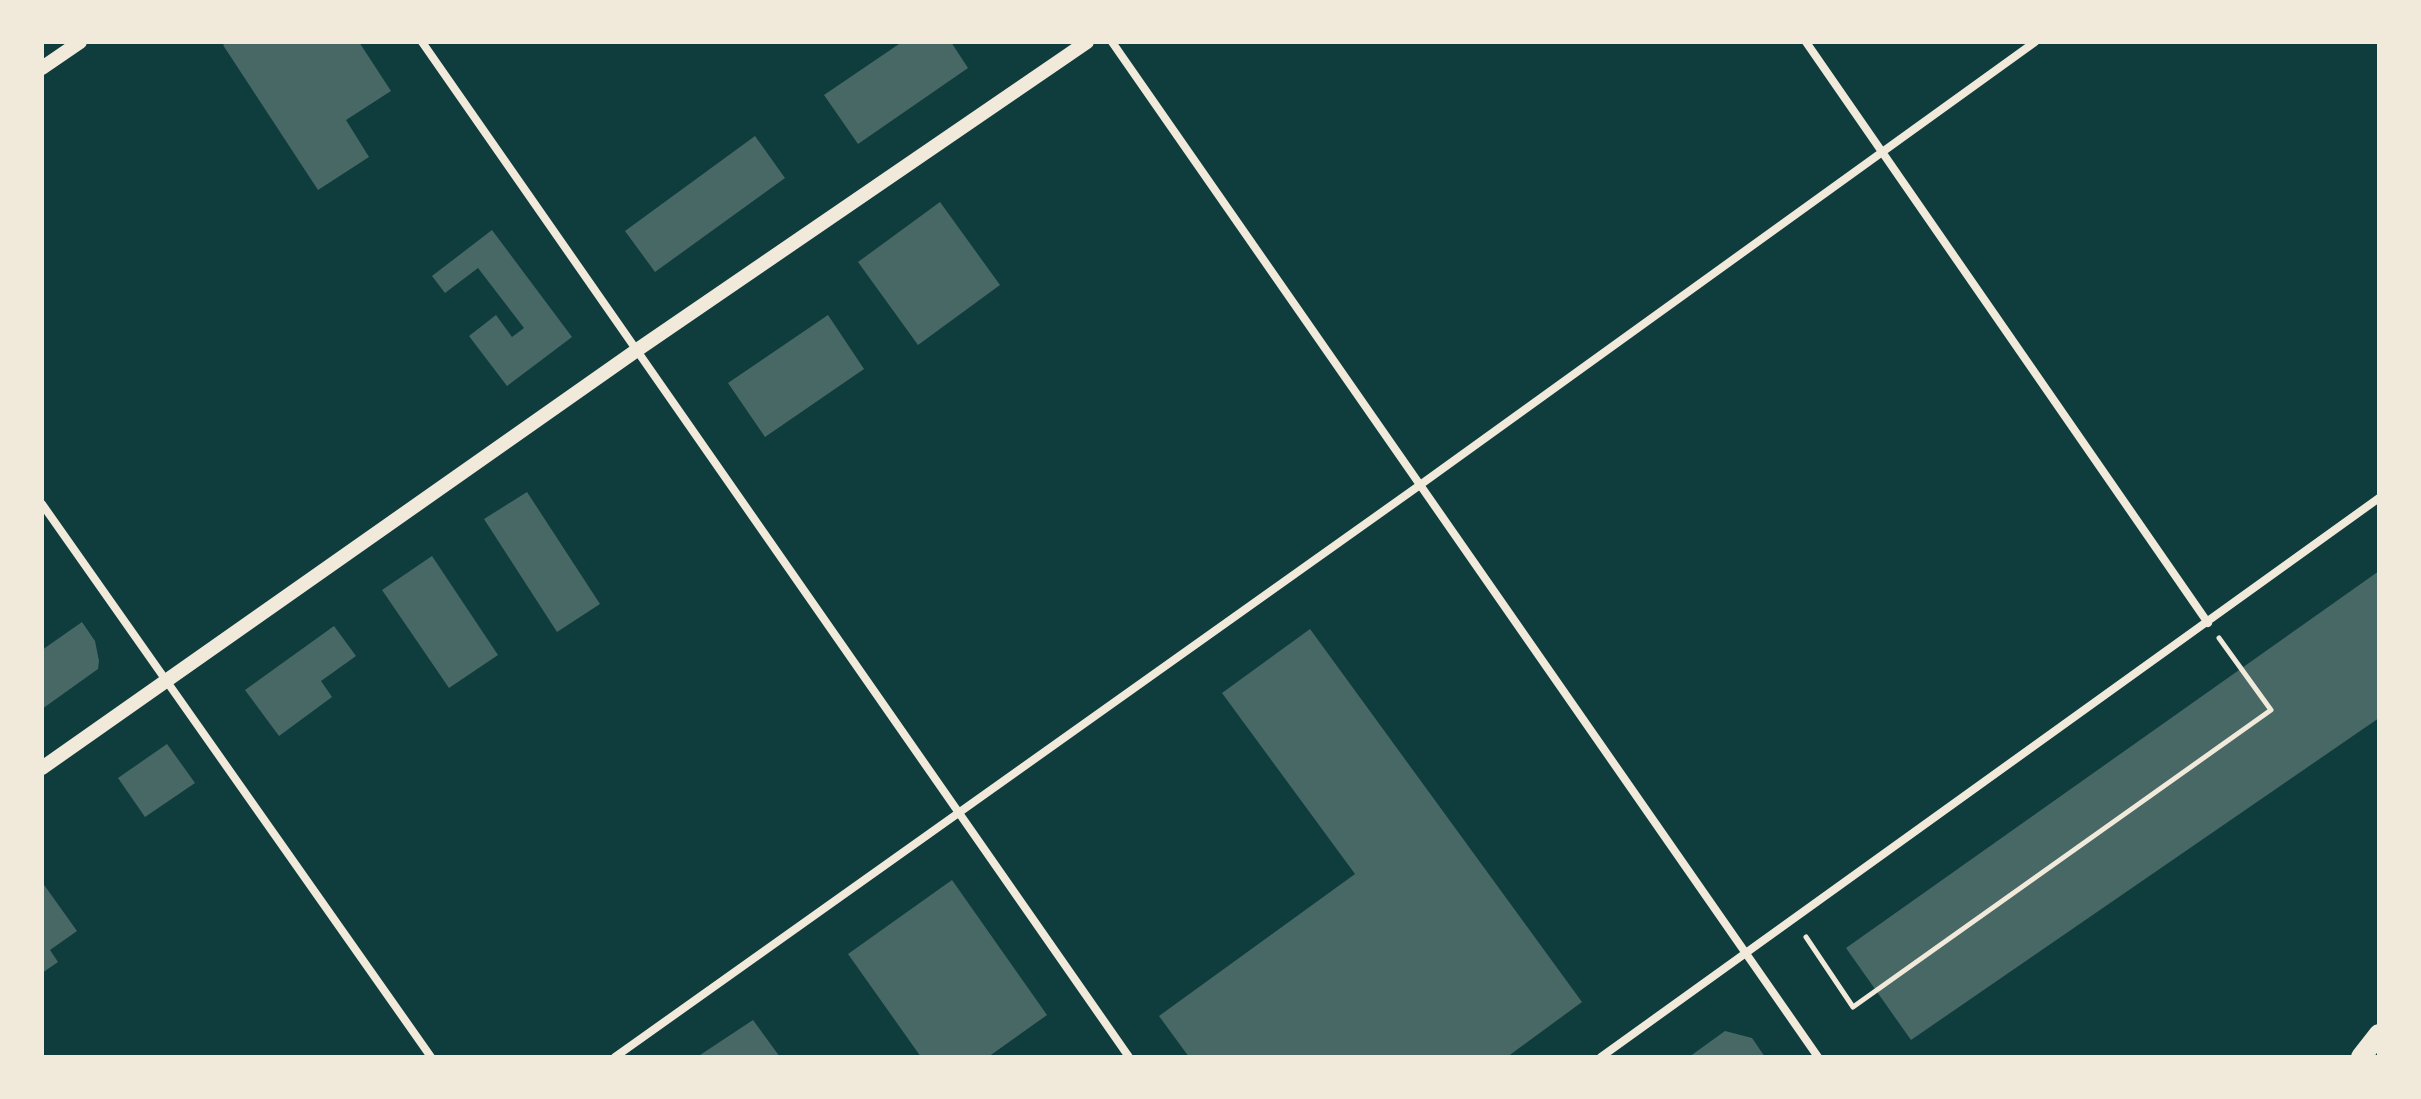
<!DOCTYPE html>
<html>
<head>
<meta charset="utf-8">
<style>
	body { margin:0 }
	#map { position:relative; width:2421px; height:1099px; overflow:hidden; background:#0f3d3e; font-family:"Exo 2",sans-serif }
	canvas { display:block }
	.frame { position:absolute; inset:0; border:44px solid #f1e9da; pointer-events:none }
</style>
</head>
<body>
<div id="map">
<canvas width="2421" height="1099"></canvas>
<div class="frame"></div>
</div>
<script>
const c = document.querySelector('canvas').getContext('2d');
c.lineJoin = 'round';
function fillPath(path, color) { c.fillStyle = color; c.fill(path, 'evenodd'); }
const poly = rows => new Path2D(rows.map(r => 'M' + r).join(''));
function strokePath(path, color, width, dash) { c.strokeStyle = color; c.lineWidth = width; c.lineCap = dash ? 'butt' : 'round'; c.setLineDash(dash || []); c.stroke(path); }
fillPath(poly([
	[227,42,359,42,391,91,346,120,369,157,318,190,223,45],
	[902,42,951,42,968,68,858,144,824,95],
	[755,136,785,178,655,272,625,231],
	[940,202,1000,285,918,345,858,262],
	[492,230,572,337,507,386,469,336,496,315,512,337,524,328,478,268,445,293,432,276],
	[828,315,864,369,765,437,728,383],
	[527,492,600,604,557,632,484,519],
	[432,556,498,655,449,688,382,590],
	[2379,571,2379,718,1911,1040,1846,948],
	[82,622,95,641,99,661,98,669,42,709,42,650],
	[334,626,356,656,321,681,332,697,279,736,245,690],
	[1310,629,1582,1002,1507,1057,1189,1057,1159,1016,1355,874,1222,693],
	[167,744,195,783,145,817,118,778],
	[952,880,1047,1015,988,1057,921,1057,848,954],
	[42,882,77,931,50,950,58,962,42,973],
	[753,1020,780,1057,697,1057],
	[1725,1031,1752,1038,1765,1057,1689,1057]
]), '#486865');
strokePath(poly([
	[1806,937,1853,1007,2271,710,2219,638]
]), '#f1e9da', 5);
strokePath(poly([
	[422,42,1129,1057],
	[1112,42,1818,1057],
	[1806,42,2208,623],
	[42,504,431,1057],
	[615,1057,1420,485,2035,42],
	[1601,1057,2379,498]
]), '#f1e9da', 8);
strokePath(poly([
	[42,68,80,42],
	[42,768,637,350,1087,42]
]), '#f1e9da', 14);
strokePath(poly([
	[2361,1057,2379,1034]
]), '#f1e9da', 20);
</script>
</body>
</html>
